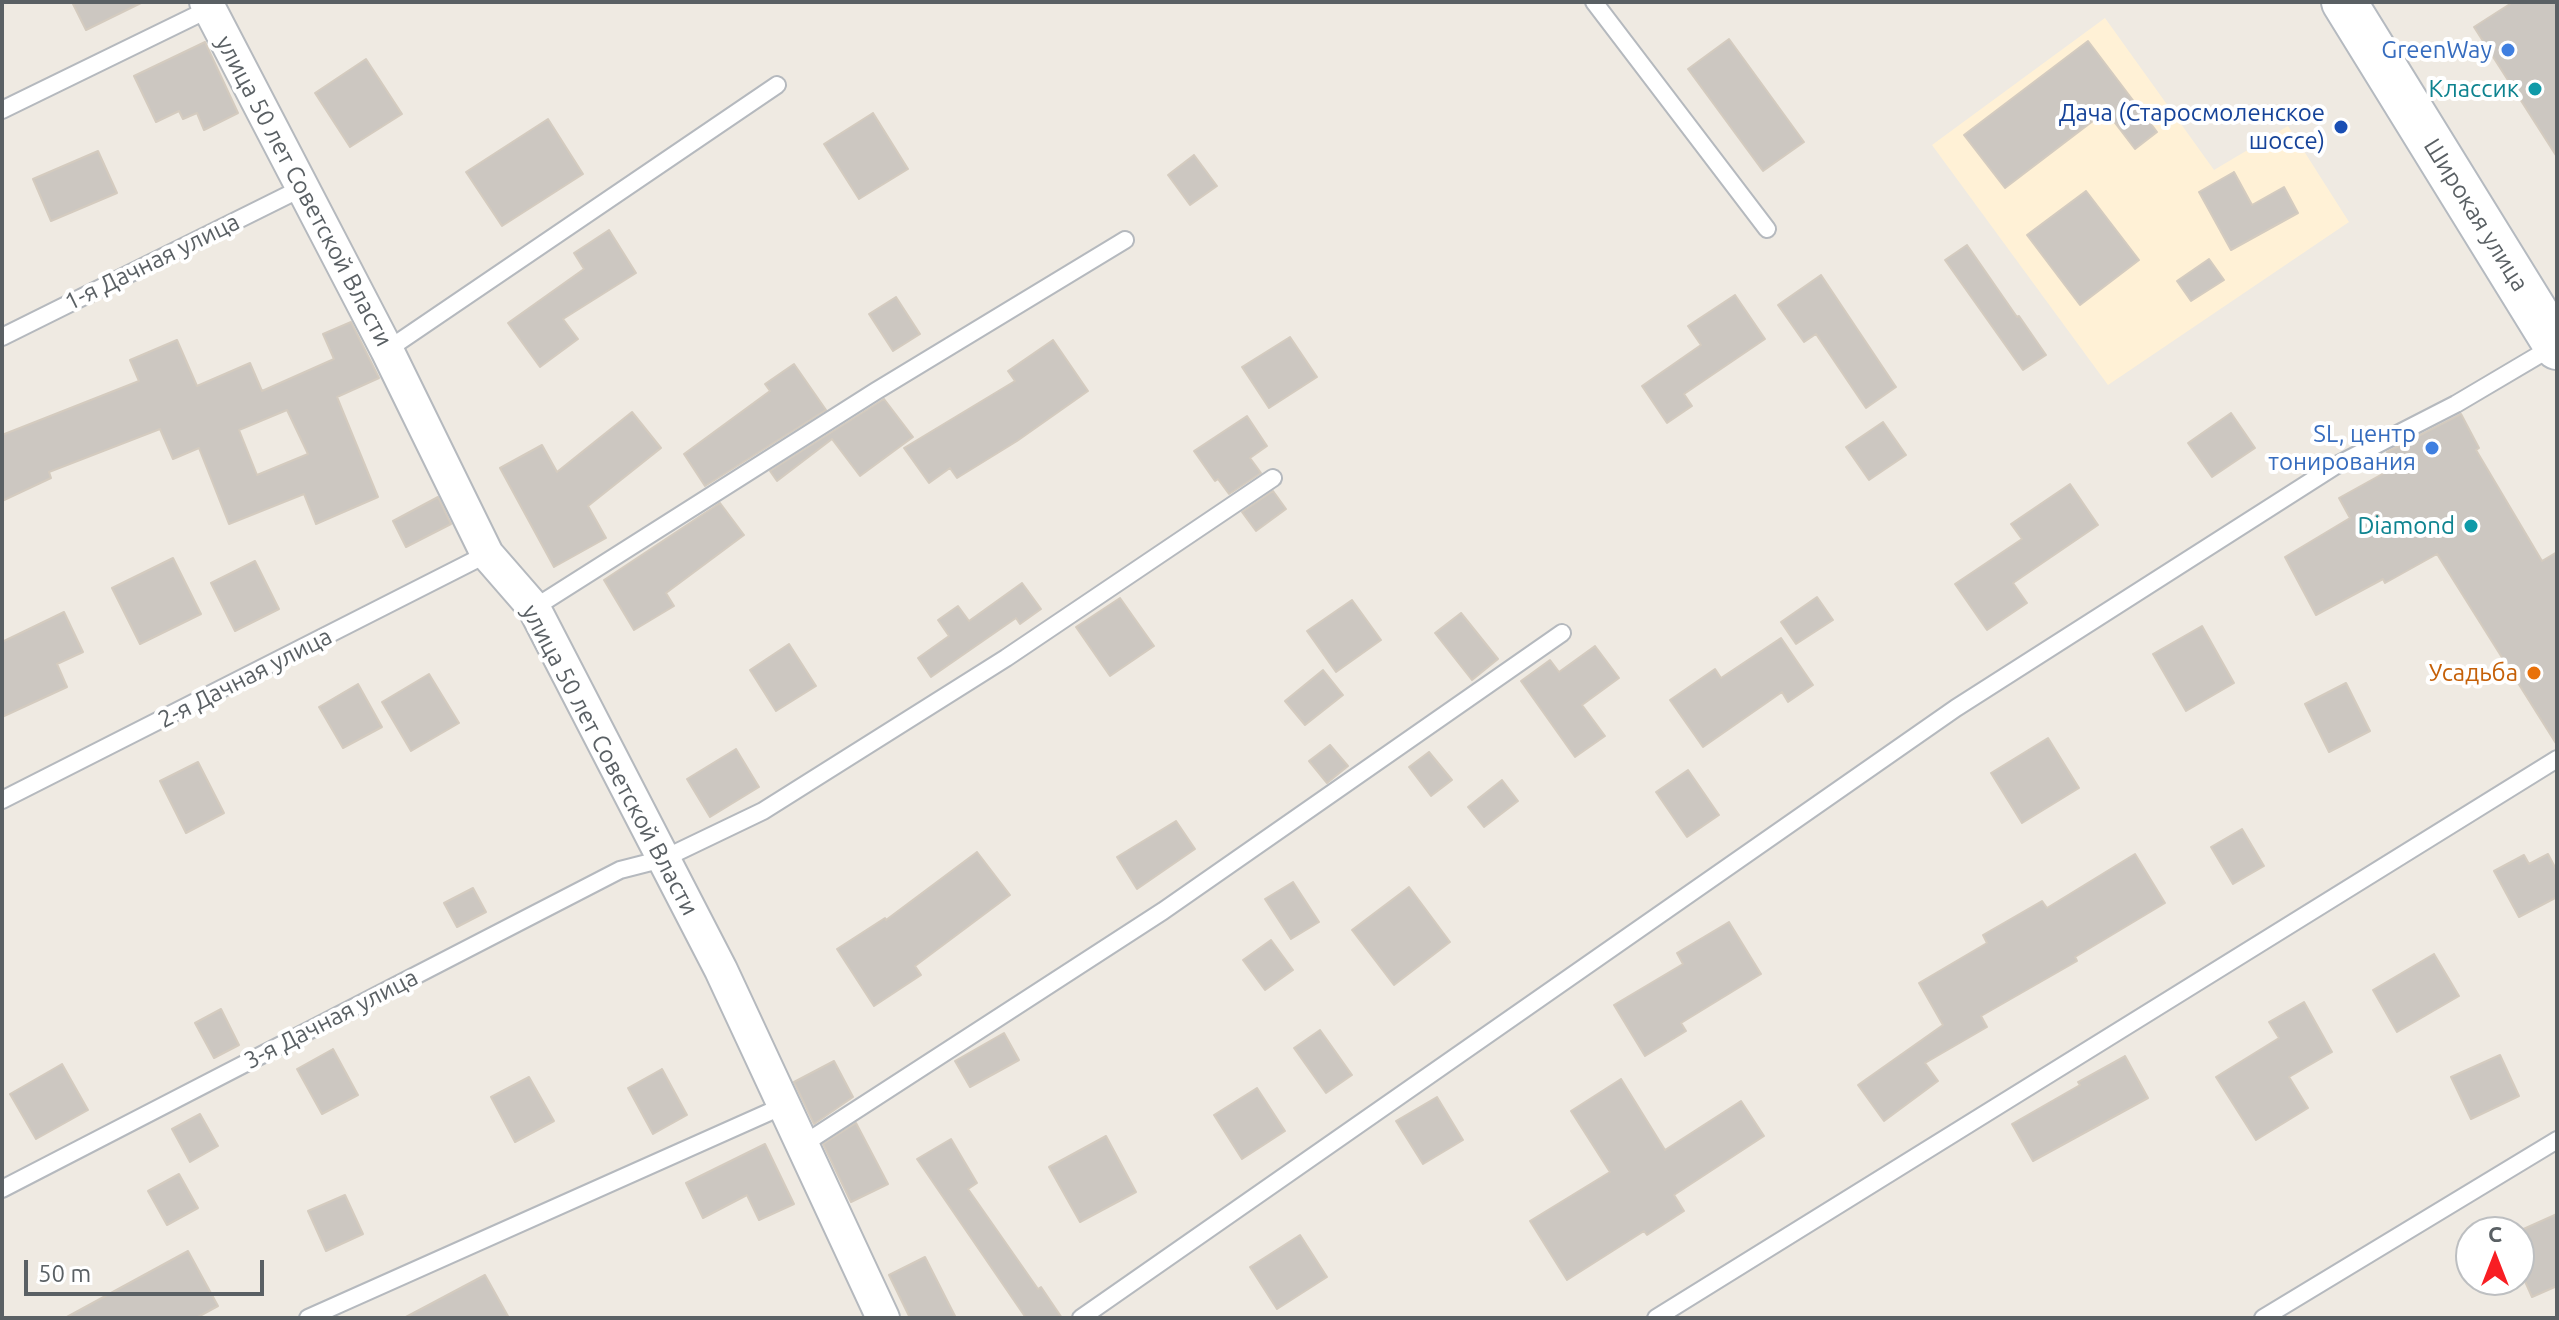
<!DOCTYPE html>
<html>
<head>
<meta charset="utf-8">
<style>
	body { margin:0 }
	#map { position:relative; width:2559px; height:1320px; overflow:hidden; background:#efeae2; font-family:Ubuntu,sans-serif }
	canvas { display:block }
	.frame { position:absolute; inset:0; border:4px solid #5a6064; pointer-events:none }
	.north { position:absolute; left:2455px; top:1216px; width:80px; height:80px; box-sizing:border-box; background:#fff; border:2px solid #bdbfc1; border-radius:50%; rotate:0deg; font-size:22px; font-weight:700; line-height:32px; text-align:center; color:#5a6064 }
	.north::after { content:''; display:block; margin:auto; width:28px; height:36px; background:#f81e23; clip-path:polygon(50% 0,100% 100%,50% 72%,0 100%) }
	.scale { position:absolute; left:24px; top:1260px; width:240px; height:36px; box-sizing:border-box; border:4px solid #5a6064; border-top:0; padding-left:10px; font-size:24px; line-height:28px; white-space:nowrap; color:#5a6064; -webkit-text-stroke:6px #fff; paint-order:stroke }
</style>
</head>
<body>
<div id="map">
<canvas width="2559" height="1320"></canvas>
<div class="frame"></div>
<div class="north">С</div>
<div class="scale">50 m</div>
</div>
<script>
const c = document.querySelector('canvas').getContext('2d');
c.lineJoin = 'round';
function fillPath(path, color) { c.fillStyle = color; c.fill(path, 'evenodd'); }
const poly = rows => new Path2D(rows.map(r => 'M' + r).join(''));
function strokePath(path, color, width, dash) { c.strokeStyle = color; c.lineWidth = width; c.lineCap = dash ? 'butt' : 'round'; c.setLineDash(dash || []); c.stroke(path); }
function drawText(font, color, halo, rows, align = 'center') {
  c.font = font + ' Ubuntu,sans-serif'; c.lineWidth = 8; c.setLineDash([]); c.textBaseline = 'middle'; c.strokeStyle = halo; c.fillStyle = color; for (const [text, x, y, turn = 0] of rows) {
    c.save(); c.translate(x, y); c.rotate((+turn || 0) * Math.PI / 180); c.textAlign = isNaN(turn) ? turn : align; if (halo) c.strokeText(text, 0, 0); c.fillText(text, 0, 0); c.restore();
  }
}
fillPath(poly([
	[2105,18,2214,170,2288,126,2349,222,2108,385,1932,145]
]), '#fff1d6');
const building = poly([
	[72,2,143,2,86,30,72,2],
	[2513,2,2557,2,2557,157,2474,27,2513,2],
	[1729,39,1804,142,1763,171,1688,69,1729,39],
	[2088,41,2157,132,2135,149,2106,111,2005,188,1964,135,2088,41],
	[205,42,238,113,204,130,197,113,183,119,179,111,156,122,134,76,205,42],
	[366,59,402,114,350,147,315,93,366,59],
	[873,113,908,169,859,199,824,144,873,113],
	[548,119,583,174,502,226,466,172,548,119],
	[98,151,117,193,51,221,33,179,98,151],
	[1194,155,1217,186,1190,205,1168,175,1194,155],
	[2234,172,2252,205,2284,187,2298,213,2231,250,2199,192,2234,172],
	[2086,191,2139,260,2080,305,2027,235,2086,191],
	[609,230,636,273,563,319,578,339,540,367,508,323,584,269,574,253,609,230],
	[1967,245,2017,317,2019,316,2046,355,2023,370,1945,260,1967,245],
	[2209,259,2224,280,2191,301,2177,281,2209,259],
	[1821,275,1896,387,1866,408,1816,334,1804,342,1778,305,1821,275],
	[1735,295,1765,339,1684,394,1692,406,1667,423,1642,386,1701,345,1688,326,1735,295],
	[896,297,920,334,893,351,869,314,896,297],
	[351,322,379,378,337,397,378,497,316,524,304,494,229,524,199,448,173,459,160,429,49,472,51,478,2,501,2,435,139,381,130,360,177,340,197,386,250,363,262,391,334,359,323,334,351,322],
	[287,410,308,454,257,475,239,430,287,410],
	[1290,337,1317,377,1269,408,1242,367,1290,337],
	[1053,340,1088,391,1017,441,957,478,950,468,929,483,904,448,1015,381,1008,371,1053,340],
	[794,364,826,410,705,486,684,454,770,391,765,384,794,364],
	[884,399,913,437,860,476,832,439,777,481,770,471,884,399],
	[632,412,661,448,588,506,606,538,554,567,500,468,542,445,557,472,632,412],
	[2231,413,2255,448,2212,477,2188,443,2231,413],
	[2461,414,2479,448,2476,450,2542,561,2557,552,2557,745,2437,554,2385,583,2383,579,2316,615,2285,557,2350,518,2339,498,2395,467,2387,452,2461,414],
	[1247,416,1267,446,1250,458,1261,473,1229,494,1218,479,1215,481,1194,451,1247,416],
	[1883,422,1906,455,1869,480,1846,447,1883,422],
	[2070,484,2098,525,2013,583,2027,603,1987,630,1955,584,2022,539,2011,524,2070,484],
	[1273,491,1286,509,1256,531,1242,512,1273,491],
	[438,497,451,524,406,547,393,521,438,497],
	[720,503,744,535,666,593,674,606,634,630,604,580,720,503],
	[173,558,201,614,140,644,112,588,173,558],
	[255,561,279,609,235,631,211,583,255,561],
	[1022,583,1041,609,1020,624,1016,618,931,677,918,658,949,636,938,620,958,606,969,621,1022,583],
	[1817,597,1833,620,1796,644,1781,622,1817,597],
	[1120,598,1154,646,1110,676,1076,627,1120,598],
	[1352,600,1381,640,1336,672,1307,631,1352,600],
	[64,612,83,652,57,664,67,687,2,717,2,642,64,612],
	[1461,613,1498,659,1472,680,1435,633,1461,613],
	[2202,626,2234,683,2186,711,2153,654,2202,626],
	[1781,638,1813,685,1788,702,1782,692,1703,747,1670,700,1715,669,1721,678,1781,638],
	[789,644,816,686,776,711,750,670,789,644],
	[1595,646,1619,678,1582,705,1605,736,1575,757,1521,681,1550,660,1559,672,1595,646],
	[1323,670,1343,695,1305,725,1285,701,1323,670],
	[429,674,459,723,411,751,382,702,429,674],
	[2346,683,2370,731,2329,752,2305,704,2346,683],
	[358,684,382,727,343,748,319,707,358,684],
	[2048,738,2079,788,2022,823,1991,773,2048,738],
	[1330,745,1348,766,1327,783,1309,761,1330,745],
	[736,749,759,787,710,817,687,779,736,749],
	[1429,752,1452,780,1431,796,1409,767,1429,752],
	[198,762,224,813,186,833,160,781,198,762],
	[1688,770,1719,815,1687,837,1656,792,1688,770],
	[1502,780,1518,801,1484,827,1468,807,1502,780],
	[1176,821,1195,849,1137,889,1117,857,1176,821],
	[2242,829,2264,866,2233,884,2211,847,2242,829],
	[977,852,1010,895,915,966,921,975,874,1006,837,949,885,918,886,920,977,852],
	[2135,854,2165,903,2075,957,2077,961,1981,1016,1987,1027,1925,1063,1938,1081,1884,1121,1858,1085,1943,1025,1919,983,1987,943,1983,935,2042,901,2047,908,2135,854],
	[2548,854,2557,871,2557,897,2519,917,2494,871,2524,855,2529,864,2548,854],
	[1293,882,1319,922,1291,939,1265,899,1293,882],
	[1409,887,1450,942,1394,985,1352,930,1409,887],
	[473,888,486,912,457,927,444,903,473,888],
	[1729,922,1761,974,1681,1023,1686,1031,1645,1056,1614,1005,1683,964,1677,953,1729,922],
	[1271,940,1293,970,1265,990,1243,960,1271,940],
	[2434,954,2459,996,2397,1032,2373,990,2434,954],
	[2304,1002,2332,1052,2289,1077,2308,1108,2256,1140,2216,1077,2279,1038,2269,1022,2304,1002],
	[221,1009,239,1045,214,1058,195,1023,221,1009],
	[1320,1030,1352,1075,1326,1093,1294,1048,1320,1030],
	[1004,1033,1019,1060,970,1087,955,1061,1004,1033],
	[333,1049,358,1095,322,1114,297,1069,333,1049],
	[2500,1055,2519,1096,2471,1119,2451,1077,2500,1055],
	[2125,1056,2148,1098,2033,1161,2012,1124,2080,1085,2078,1082,2125,1056],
	[834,1061,853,1097,814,1124,794,1082,834,1061],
	[62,1064,88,1110,36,1139,10,1094,62,1064],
	[662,1069,687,1115,653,1134,628,1088,662,1069],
	[529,1077,554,1121,515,1142,491,1097,529,1077],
	[1621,1079,1665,1150,1741,1101,1764,1136,1674,1195,1684,1211,1647,1235,1644,1231,1567,1280,1530,1221,1610,1172,1571,1111,1621,1079],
	[1257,1088,1285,1131,1242,1159,1214,1115,1257,1088],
	[1437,1097,1463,1140,1423,1164,1396,1121,1437,1097],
	[200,1114,218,1146,190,1162,172,1129,200,1114],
	[856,1123,888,1184,851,1202,823,1144,856,1123],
	[1106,1136,1136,1192,1080,1222,1049,1167,1106,1136],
	[951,1139,977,1183,968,1189,1038,1289,1041,1287,1062,1318,1026,1318,917,1159,951,1139],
	[765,1144,794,1204,759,1220,747,1195,703,1218,686,1183,765,1144],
	[179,1174,198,1208,167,1225,148,1191,179,1174],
	[345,1195,363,1234,326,1251,308,1211,345,1195],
	[2557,1214,2557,1286,2532,1297,2519,1268,2519,1231,2557,1214],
	[1300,1235,1327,1277,1277,1309,1250,1267,1300,1235],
	[188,1251,218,1306,196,1318,65,1318,188,1251],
	[925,1257,956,1318,910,1318,889,1275,925,1257],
	[485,1275,509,1318,404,1318,485,1275]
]);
fillPath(building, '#ccc7c1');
strokePath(building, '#d4cbbf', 2);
const service = poly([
	[1594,2,1767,229],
	[2,110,209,9],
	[2,337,302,188],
	[387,350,777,85],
	[534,608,876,391,1125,240],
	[2,800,487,554],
	[802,1145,1163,911,1562,633],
	[2,1189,620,870,663,859,763,811,1006,658,1273,478],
	[308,1318,783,1106],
	[1081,1318,1956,708,2335,466,2456,404,2554,346],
	[1656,1318,2557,759],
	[2263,1318,2557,1140]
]);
const minor = poly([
	[206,2,387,350,487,554,534,608,721,970,883,1318]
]);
const secondary = poly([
	[2344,2,2557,347]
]);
strokePath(service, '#b5b9be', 20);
strokePath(minor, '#b5b9be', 36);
strokePath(secondary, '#b5bac0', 48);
strokePath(service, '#fff', 16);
strokePath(minor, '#fff', 32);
strokePath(secondary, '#fff', 44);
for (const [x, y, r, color] of [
	[2508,50,8,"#3f7fe0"],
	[2535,89,8,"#0f9aa8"],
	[2341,127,8,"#1a4fb4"],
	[2432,448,8,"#3f7fe0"],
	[2471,526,8,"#0f9aa8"],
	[2534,673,8,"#e8710a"]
]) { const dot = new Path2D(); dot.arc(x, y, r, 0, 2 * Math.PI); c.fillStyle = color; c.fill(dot); strokePath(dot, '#fff', 3); }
drawText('24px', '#366cbe', '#fff', [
	["GreenWay",2492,50],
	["SL, центр",2416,434],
	["тонирования",2416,462]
], 'right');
drawText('24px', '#0d838f', '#fff', [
	["Классик",2519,89],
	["Diamond",2455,526]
], 'right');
drawText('24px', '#164399', '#fff', [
	["Дача (Старосмоленское",2325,113],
	["шоссе)",2325,141]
], 'right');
drawText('24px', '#5a6064', '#fff', [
	["улица 50 лет Советской Власти",304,191,62],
	["Широкая улица",2476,215,58],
	["1-я Дачная улица",152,262,-26],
	["2-я Дачная улица",245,678,-27],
	["улица 50 лет Советской Власти",610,760,62],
	["3-я Дачная улица",331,1019,-27]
]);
drawText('24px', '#c56008', '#fff', [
	["Усадьба",2518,673]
], 'right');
</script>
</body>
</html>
